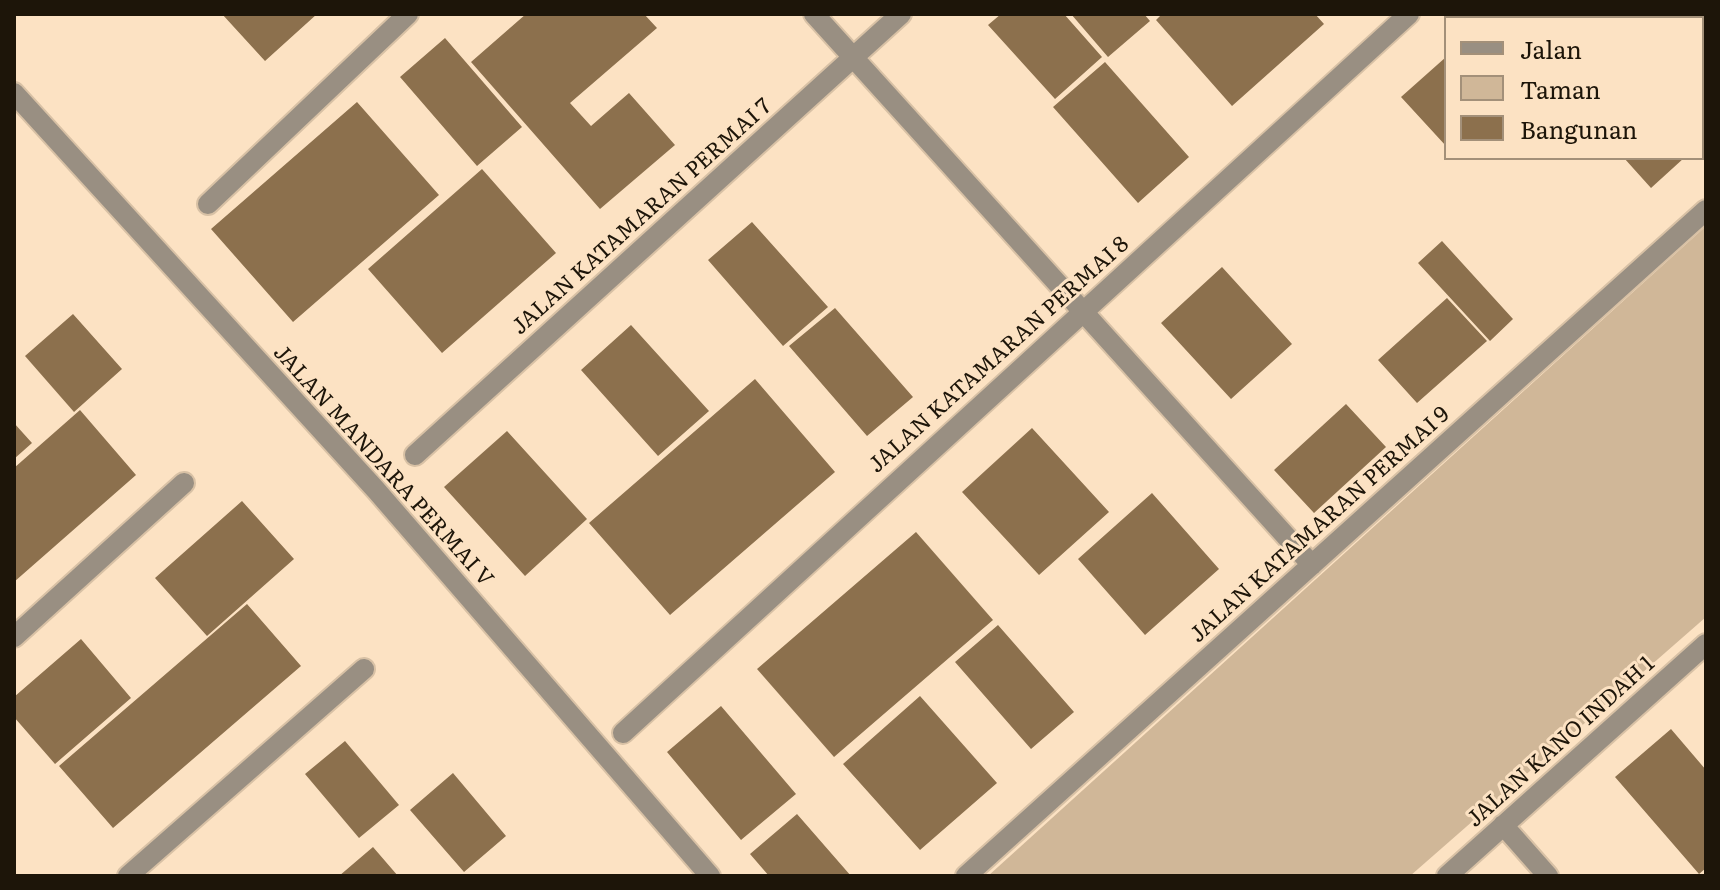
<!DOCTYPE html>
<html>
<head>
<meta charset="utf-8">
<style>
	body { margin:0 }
	#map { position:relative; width:1720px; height:890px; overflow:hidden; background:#fce2c3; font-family:Literata,serif }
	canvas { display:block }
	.frame { position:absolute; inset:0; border:16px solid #1d1509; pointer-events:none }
	.legend { position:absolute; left:1444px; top:16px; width:260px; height:144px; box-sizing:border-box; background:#fce2c3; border:2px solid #a39079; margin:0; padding:10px 14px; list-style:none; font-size:24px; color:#1d1509 }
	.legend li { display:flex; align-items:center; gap:16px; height:40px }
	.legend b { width:40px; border:2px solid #a39079 }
</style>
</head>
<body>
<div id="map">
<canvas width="1720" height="890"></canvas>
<div class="frame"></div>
<ul class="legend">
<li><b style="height:10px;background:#998f82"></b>Jalan</li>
<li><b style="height:22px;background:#d0b798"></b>Taman</li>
<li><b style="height:22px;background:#8c704d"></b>Bangunan</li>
</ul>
</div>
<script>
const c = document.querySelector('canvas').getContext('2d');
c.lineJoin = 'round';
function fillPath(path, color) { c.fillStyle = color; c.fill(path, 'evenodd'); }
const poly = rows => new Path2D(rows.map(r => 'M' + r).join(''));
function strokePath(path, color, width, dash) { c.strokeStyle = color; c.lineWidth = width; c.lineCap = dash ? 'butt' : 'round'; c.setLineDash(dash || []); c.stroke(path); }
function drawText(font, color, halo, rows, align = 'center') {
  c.font = font + ' Literata,serif'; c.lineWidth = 6; c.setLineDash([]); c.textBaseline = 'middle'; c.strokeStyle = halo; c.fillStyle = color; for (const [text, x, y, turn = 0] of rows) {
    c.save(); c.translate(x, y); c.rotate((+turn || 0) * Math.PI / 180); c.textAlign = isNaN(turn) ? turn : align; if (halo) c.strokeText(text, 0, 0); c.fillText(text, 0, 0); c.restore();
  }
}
fillPath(poly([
	[1706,226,1706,617,1410,876,988,876]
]), '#d0b798');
fillPath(poly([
	[222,14,317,14,265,61],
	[526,14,644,14,657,28,570,103,591,126,629,93,675,145,600,209,471,62],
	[1001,14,1064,14,1102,57,1055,99,988,25],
	[1071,14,1144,14,1150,21,1108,57],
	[1162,14,1315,14,1324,24,1232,106,1156,20],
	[1575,14,1620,14,1616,18,1579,18],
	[1700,14,1706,14,1706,54,1702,50,1702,18,1695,18],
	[445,38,522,127,477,166,400,77],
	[1446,57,1446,146,1401,97],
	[1105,62,1189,157,1138,203,1053,107],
	[357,102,439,195,293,322,211,229],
	[1624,158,1684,158,1651,188],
	[482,169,556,253,442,353,368,269],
	[752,222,828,307,783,346,708,260],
	[1442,241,1513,319,1490,341,1418,263],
	[1222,267,1292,344,1231,399,1161,323],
	[1447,298,1487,341,1417,403,1378,360],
	[835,308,913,397,867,436,789,346],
	[73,314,122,369,74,412,25,356],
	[631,325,709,411,658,456,581,370],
	[755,379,835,472,670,615,589,523],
	[1346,404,1386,447,1314,513,1274,470],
	[80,410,136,475,14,582,14,468],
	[14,423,32,443,14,459],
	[1032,428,1109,512,1039,575,962,492],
	[507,431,587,519,525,576,444,487],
	[1152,493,1219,569,1145,635,1078,559],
	[242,501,294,559,207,636,155,578],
	[916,532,993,620,834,757,757,669],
	[247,604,301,666,113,828,59,766],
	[998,625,1074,712,1031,749,955,662],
	[81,639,131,698,55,764,14,717,14,697],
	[920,696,997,783,920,850,843,764],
	[721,706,796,794,741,840,667,752],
	[1671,729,1706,770,1706,868,1699,874,1615,777],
	[345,741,399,805,359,838,305,774],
	[453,773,506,836,464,872,410,810],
	[797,814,851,876,769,876,750,854],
	[373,847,398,876,339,876]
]), '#8c704d');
const minor = poly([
	[814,14,1312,565],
	[1644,18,1648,14],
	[14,93,376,490,710,876],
	[208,204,408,14],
	[415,455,901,14],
	[14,637,184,483],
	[623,733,1409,14],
	[1503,825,1548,876],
	[128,876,364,669],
	[966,876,1706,210],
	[1447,876,1706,644]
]);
strokePath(minor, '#d8c1a5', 24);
strokePath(minor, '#998f82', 20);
drawText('22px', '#1d1509', '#fce2c3', [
	["JALAN KATAMARAN PERMAI 7",642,217,-42],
	["JALAN KATAMARAN PERMAI 8",999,355,-42],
	["JALAN MANDARA PERMAI V",383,466,48],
	["JALAN KATAMARAN PERMAI 9",1320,525,-42],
	["JALAN KANO INDAH 1",1561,742,-42]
]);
</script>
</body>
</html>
